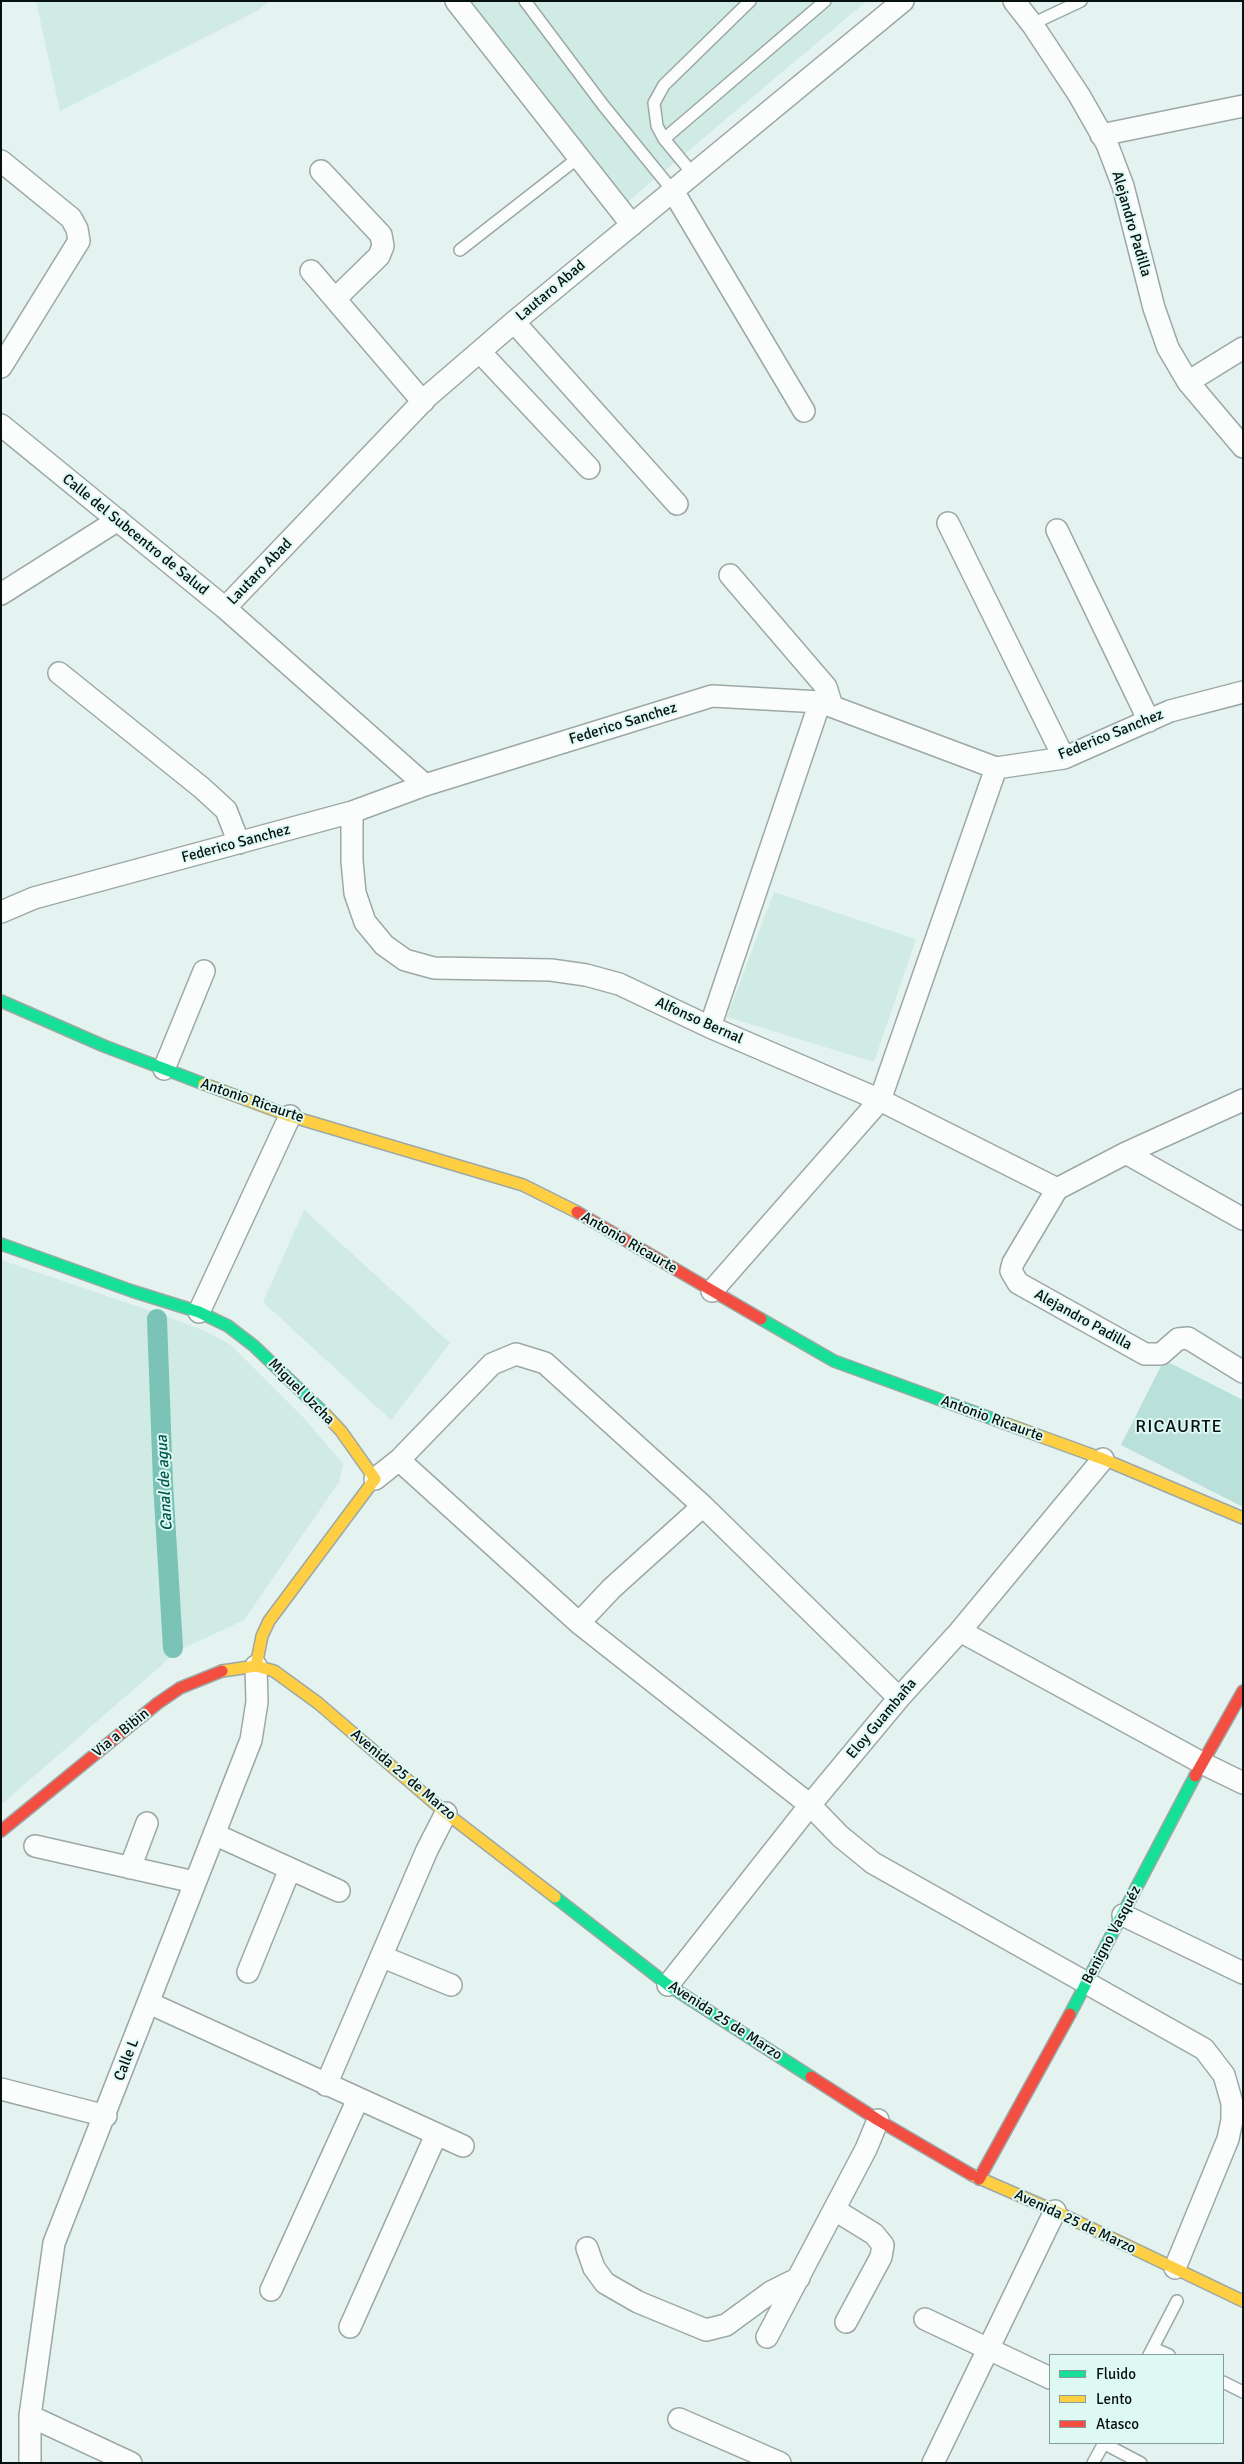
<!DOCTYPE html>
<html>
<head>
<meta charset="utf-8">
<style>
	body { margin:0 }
	#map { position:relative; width:1244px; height:2464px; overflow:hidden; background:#e4f3f0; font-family:Signika,sans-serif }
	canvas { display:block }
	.frame { position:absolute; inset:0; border:2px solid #07110f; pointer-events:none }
	.legend { position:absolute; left:1049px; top:2354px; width:175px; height:90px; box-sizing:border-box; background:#def9f3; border:1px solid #889c98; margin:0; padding:6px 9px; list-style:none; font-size:15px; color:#07110f }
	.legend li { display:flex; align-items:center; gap:10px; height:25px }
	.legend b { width:25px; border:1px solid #889c98 }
</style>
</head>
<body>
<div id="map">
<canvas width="1244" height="2464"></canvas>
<div class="frame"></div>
<ul class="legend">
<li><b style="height:6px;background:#16e098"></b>Fluido</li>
<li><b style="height:6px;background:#ffcf43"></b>Lento</li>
<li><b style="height:6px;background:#f24e42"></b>Atasco</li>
</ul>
</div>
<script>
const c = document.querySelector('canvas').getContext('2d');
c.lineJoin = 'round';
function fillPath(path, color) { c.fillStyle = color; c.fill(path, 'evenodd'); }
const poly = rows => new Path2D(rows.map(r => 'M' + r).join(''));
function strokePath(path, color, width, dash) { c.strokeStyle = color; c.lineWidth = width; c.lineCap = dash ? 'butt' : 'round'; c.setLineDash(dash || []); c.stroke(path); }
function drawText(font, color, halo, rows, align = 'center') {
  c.font = font + ' Signika,sans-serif'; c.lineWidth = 4; c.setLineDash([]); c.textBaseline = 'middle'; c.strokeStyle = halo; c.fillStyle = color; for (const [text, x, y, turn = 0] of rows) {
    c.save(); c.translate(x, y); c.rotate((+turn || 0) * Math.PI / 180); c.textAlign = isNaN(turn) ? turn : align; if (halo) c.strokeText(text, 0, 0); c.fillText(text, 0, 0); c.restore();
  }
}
fillPath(poly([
	[36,1,270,1,257,11,60,111],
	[465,1,867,1,620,208],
	[774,892,916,939,874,1062,727,1017],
	[304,1210,450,1343,391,1420,263,1302],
	[1,1260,157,1313,205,1331,231,1345,303,1417,343,1464,339,1482,244,1620,173,1653,173,1655,1,1805]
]), '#d0eae4');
fillPath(poly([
	[1164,1360,1243,1400,1243,1507,1121,1445]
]), '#b9e0d9');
strokePath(poly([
	[157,1319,163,1483,173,1648]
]), '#7bc3b7', 20);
const lane = poly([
	[525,1,603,105,673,191],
	[1032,24,1081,1],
	[664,139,825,1],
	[693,174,664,139,657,126,654,103,664,85,750,1],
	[460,250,578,158],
	[1153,2348,1169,2355],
	[1149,2355,1177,2301],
	[1223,2382,1243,2392],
	[1103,2443,1141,2463],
	[1093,2463,1104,2443]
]);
const street = poly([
	[456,1,632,225],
	[1014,1,1032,24,1079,95,1107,144,1123,186,1154,308,1168,348,1188,382,1243,447],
	[1101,135,1243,106],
	[1,161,71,218,77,229,79,241,1,367],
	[321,171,381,235,383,246,379,256,335,299],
	[673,191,804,411],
	[311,271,423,402],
	[514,322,677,504],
	[480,352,589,468],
	[1188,382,1243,348],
	[1,425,225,608,425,785],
	[948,523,1064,758],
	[1057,530,1149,721],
	[730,575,826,687,832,706],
	[1,594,118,520],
	[225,608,428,396,514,322,903,1],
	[59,673,202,788,226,810,239,843],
	[352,812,352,861,355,893,365,922,384,945,405,960,434,968,551,970,586,975,619,984,710,1027,880,1100,1057,1189,1126,1153,1243,1100],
	[1,912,34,898,352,812,425,785,712,696,820,702,996,768,1064,758,1170,711,1243,692],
	[710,1027,820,702],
	[164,1069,204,971],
	[1126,1153,1243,1219],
	[1057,1189,1013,1263,1011,1271,1018,1283,1145,1354,1161,1354,1178,1339,1188,1338,1243,1372],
	[712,1291,880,1100,996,768],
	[199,1312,290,1116],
	[399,1460,579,1623,810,1805,840,1836,873,1863,1204,2049,1224,2075,1232,2103,1232,2120,1228,2139,1175,2268],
	[375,1479,399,1460,492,1364,516,1354,545,1363,703,1506,899,1698],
	[579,1623,612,1588,703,1506],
	[960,1631,1202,1763,1243,1783],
	[214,1834,339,1891],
	[35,1846,194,1882],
	[130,1868,147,1823],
	[1123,1915,1243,1973],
	[383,1957,451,1985],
	[248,1972,290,1869],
	[668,1985,810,1805,899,1698,960,1631,1103,1459],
	[149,2003,463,2146],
	[326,2085,427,1850,446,1813],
	[1,2089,106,2116],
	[835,2210,874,2234,883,2245,881,2257,846,2322],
	[587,2248,594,2268,605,2283,638,2302,706,2330,726,2325,771,2292,799,2278],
	[271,2290,358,2099],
	[925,2319,1050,2378],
	[350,2327,436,2135],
	[767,2337,866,2149,878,2120],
	[30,2416,131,2463],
	[679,2419,780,2463],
	[30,2463,30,2416,54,2243,251,1740,257,1702,256,1666],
	[933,2463,1055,2211]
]);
const fast = poly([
	[1,1001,104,1046,204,1084],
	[1,1244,132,1291,199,1312,228,1326,254,1346,324,1413],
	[761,1319,834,1361,1004,1423],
	[555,1897,668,1985,811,2077],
	[1070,2014,1195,1776]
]);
const slow = poly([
	[204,1084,290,1116,523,1185,577,1212],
	[1004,1423,1103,1459,1243,1518],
	[256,1666,262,1636,269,1621,375,1479,341,1431,324,1413],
	[222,1671,256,1666,274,1671,318,1703,446,1813,555,1897],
	[972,2175,1055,2211,1243,2301]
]);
const jam = poly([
	[577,1212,761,1319],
	[1195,1776,1243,1691],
	[1,1831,158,1703,180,1688,222,1671],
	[811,2077,878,2120,972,2175],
	[979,2179,1070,2014]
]);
strokePath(lane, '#9ca8a6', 14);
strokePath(street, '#9ca8a6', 24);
strokePath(fast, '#9ca8a6', 14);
strokePath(slow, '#9ca8a6', 14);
strokePath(jam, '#9ca8a6', 14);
strokePath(lane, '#fbfdfd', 11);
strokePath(street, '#fbfdfd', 21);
strokePath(fast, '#16e098', 11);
strokePath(slow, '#ffcf43', 11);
strokePath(jam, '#f24e42', 11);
drawText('15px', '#07110f', '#def9f3', [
	["Alejandro Padilla",1131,224,74],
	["Lautaro Abad",551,291,-40],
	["Calle del Subcentro de Salud",135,535,39],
	["Lautaro Abad",260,572,-46],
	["Federico Sanchez",623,724,-17],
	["Federico Sanchez",1111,735,-22],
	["Federico Sanchez",236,844,-15],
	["Alfonso Bernal",699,1021,24],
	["Antonio Ricaurte",252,1101,19],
	["Antonio Ricaurte",629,1243,30],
	["Alejandro Padilla",1083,1320,29],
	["Miguel Uzcha",301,1392,45],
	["Antonio Ricaurte",992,1419,20],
	["Eloy Guambaña",882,1719,-50],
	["Via a Bibin",121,1733,-39],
	["Avenida 25 de Marzo",403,1775,40],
	["Benigno Vasquéz",1112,1935,-62],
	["Avenida 25 de Marzo",725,2021,33],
	["Calle L",127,2060,-69],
	["Avenida 25 de Marzo",1075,2222,25]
]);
drawText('italic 16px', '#00584e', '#def9f3', [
	["Canal de agua",165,1483,-93]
]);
c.letterSpacing = '1px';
drawText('18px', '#07110f', '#def9f3', [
	["RICAURTE",1179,1427]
]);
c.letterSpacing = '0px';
</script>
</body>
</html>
